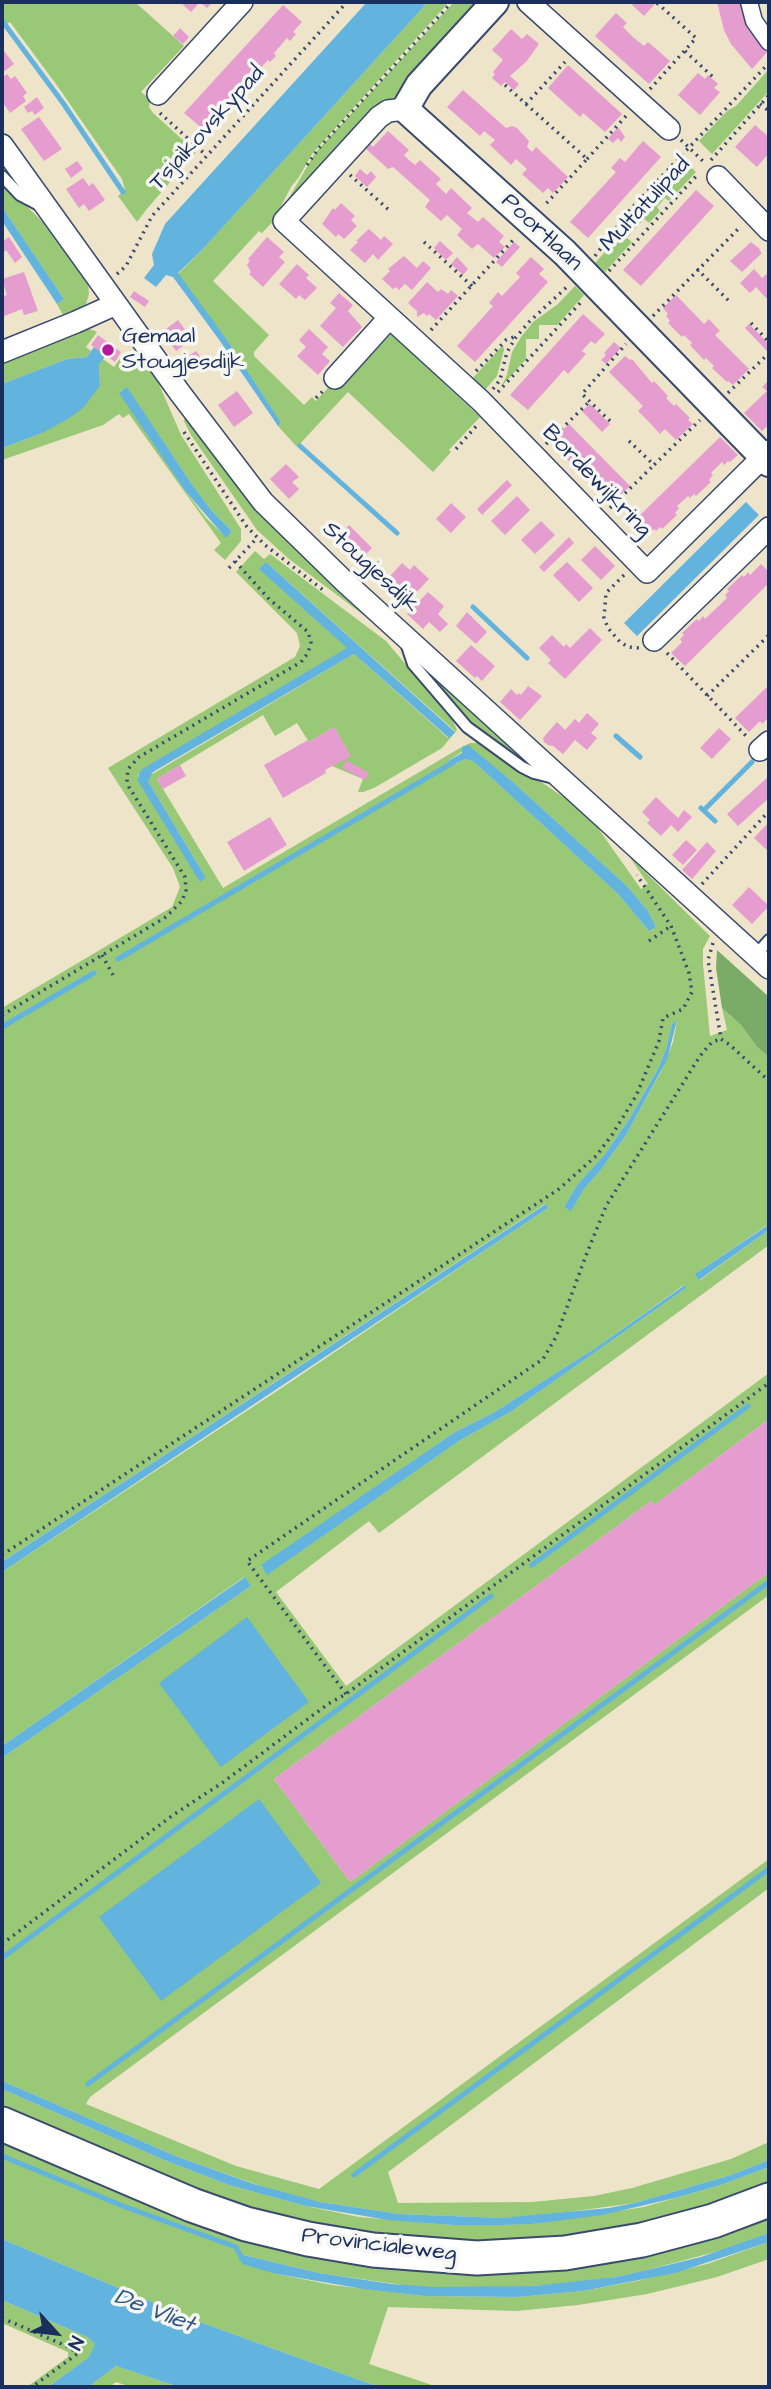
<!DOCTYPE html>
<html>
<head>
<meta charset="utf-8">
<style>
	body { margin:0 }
	#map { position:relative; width:771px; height:2389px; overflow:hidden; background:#ede4c9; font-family:"Architects Daughter",sans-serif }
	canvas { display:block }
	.frame { position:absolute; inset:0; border:4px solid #1b2f5e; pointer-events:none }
	.north { position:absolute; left:21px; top:2298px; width:70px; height:70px; -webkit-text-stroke:5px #f6f6f2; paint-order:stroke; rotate:117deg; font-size:19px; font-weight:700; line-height:28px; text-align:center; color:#1b2f5e }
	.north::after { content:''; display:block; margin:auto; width:24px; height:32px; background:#1b2f5e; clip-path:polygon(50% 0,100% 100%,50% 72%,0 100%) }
</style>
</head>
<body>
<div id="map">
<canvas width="771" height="2389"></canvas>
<div class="frame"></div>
<div class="north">N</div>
</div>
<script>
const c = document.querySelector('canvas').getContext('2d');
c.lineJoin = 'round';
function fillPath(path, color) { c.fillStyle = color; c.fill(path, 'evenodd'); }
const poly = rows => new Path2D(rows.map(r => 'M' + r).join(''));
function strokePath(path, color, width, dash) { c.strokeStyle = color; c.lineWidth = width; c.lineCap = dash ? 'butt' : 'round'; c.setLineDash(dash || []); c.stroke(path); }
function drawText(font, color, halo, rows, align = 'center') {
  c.font = font + ' "Architects Daughter",sans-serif'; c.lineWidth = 7; c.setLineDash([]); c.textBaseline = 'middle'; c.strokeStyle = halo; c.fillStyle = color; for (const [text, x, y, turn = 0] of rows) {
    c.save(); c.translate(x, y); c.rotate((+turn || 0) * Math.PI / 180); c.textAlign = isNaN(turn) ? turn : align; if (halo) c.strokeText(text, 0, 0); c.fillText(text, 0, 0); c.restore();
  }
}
fillPath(poly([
	[2,2,135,2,184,46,141,92,150,99,149,107,153,113,196,152,146,210,137,222,118,196,125,190,122,179,56,84,10,22,2,27],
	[428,2,449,2,312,154,299,177,291,187,280,208,283,211,262,233,259,231,213,281,269,335,254,352,254,356,304,405,312,397,316,401,338,377,344,383,350,378,391,334,480,417,449,450,451,452,433,472,348,392,297,447,278,426,281,423,227,340,177,275,203,249],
	[454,2,485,2,407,88,289,204,286,203,315,153],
	[769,69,769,91,712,154,699,141,727,111,736,106],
	[683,159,696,172,669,201,665,198,657,207,660,211,649,223,644,219,627,238,632,242,605,272,595,263,615,241,627,220],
	[2,182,49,228,88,282,89,294,86,304,64,317,57,304,64,299,2,207],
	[575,286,584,295,557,325,539,325,539,339,526,339,526,359,501,387,507,375,512,352,521,337,533,322,558,304],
	[87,328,97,332,86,347,91,351,87,357,67,359,2,384,2,359],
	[503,345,504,350,497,376,485,390,472,379],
	[124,353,143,358,155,375,181,435,241,529,241,541,225,560,214,550,221,543,129,414,123,418,119,414,103,425,2,460,2,448,40,434,100,386,99,365,103,359,114,367],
	[127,388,193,486,212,511,232,531,226,537,206,518,186,492,120,392],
	[185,417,269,522,367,614,365,616,289,559,257,530,191,435,184,421],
	[255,551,264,559,270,554,386,641,452,719,457,730,442,748,374,788,363,792,358,792,363,779,332,766,350,755,334,727,309,742,297,723,275,736,263,715,157,779,223,888,460,748,470,743,479,743,487,746,574,804,595,824,641,889,648,884,629,856,710,936,703,949,703,964,710,1036,727,1030,722,1008,741,1025,757,1047,769,1057,769,1227,767,1225,698,1272,700,1280,769,1230,769,1245,379,1533,369,1521,276,1592,346,1686,769,1373,769,1419,654,1505,651,1501,274,1779,350,1882,769,1572,769,1595,90,2097,86,2104,236,2166,319,2189,769,1859,769,1888,388,2172,398,2203,532,2202,594,2196,632,2188,731,2159,769,2142,769,2160,731,2175,635,2203,538,2216,502,2218,399,2214,320,2202,281,2193,178,2157,2,2081,2,1758,251,1586,244,1577,2,1746,2,1572,283,1387,548,1208,545,1204,2,1562,2,1008,172,907,180,887,173,868,108,768,295,657,300,646,297,633,236,572],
	[266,562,455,731,448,738,354,654,149,776,148,781,206,878,138,776,139,773,348,648,260,569],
	[469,747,513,782,628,887,648,911,656,927,649,931,618,894,473,761,465,759,452,766,448,761],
	[677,1021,673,1042,662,1070,626,1135,600,1171,584,1189,571,1210,564,1207,577,1185,605,1154,630,1118,659,1067,666,1049,672,1024],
	[684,1285,686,1288,512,1411,459,1441,268,1574,261,1566,455,1432,493,1413,597,1347],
	[416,658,535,767,533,769,474,728,413,660],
	[2,2089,164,2160,229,2185,306,2206,359,2217,452,2225,533,2224,644,2207,721,2185,769,2167,769,2189,599,2237,437,2246,245,2211,2,2113],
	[2,2135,403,2264,769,2212,769,2233,730,2248,647,2270,616,2277,558,2285,476,2288,417,2287,319,2273,243,2255,277,2274,332,2285,424,2296,517,2297,583,2291,637,2281,707,2264,769,2242,769,2259,717,2277,647,2294,578,2305,516,2311,388,2307,369,2364,438,2387,379,2387,197,2321,2,2239],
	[2,2300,87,2337,95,2344,94,2350,89,2357,48,2387,27,2387,68,2357,68,2352,2,2323],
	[116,2366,179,2387,131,2387,116,2382,109,2387,88,2387]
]), '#99c876');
fillPath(poly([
	[717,950,769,997,769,1057,757,1047,741,1025,722,1008,716,968]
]), '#7aac67');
fillPath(poly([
	[367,2,428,2,203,249,178,273,227,340,278,418,281,423,278,426,220,341,173,277,166,275,156,287,144,278,154,265,152,254,165,224],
	[2,207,64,299,57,304,2,221],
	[94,347,106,355,99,365,100,386,83,408,68,419,40,434,2,448,2,384,67,359,87,357],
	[127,387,193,486,212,511,232,531,226,538,186,492,119,393],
	[746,502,759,515,637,636,624,623],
	[266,562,455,732,449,738,354,654,153,772,148,781,206,878,200,882,138,781,139,773,144,768,347,648,259,569],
	[468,745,513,782,628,887,648,911,656,927,649,931,618,894,473,761,465,759,451,766,448,761,462,753,462,747],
	[677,1020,667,1060,626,1135,600,1171,584,1189,571,1211,564,1207,577,1185,605,1154,630,1118,659,1067,666,1049,672,1024],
	[546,1204,548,1208,487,1249,2,1572,2,1562],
	[768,1225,769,1230,699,1280,695,1274],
	[685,1285,686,1288,512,1411,459,1441,267,1575,261,1565,455,1432,493,1413,597,1347],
	[245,1577,251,1586,2,1758,2,1746],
	[247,1617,309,1702,221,1767,159,1683],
	[259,1799,321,1883,161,2001,99,1917],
	[2,2081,178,2157,254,2184,320,2202,399,2214,502,2218,609,2208,635,2203,731,2175,769,2160,769,2167,721,2185,675,2198,602,2215,533,2224,499,2225,452,2225,388,2220,306,2206,229,2185,164,2160,2,2089],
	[769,2233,769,2242,675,2273,583,2291,517,2297,424,2296,363,2289,277,2274,242,2264,242,2259,243,2255,319,2273,392,2284,433,2287,534,2286,616,2277,647,2270,701,2257],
	[2,2239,197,2321,379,2387,179,2387,116,2366,88,2387,48,2387,89,2357,95,2344,87,2337,2,2300]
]), '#62b3dd');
strokePath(poly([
	[3,22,63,103,123,192],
	[300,446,397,533],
	[473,607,527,658],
	[616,736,640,757],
	[701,808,715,821],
	[704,810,752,762],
	[118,959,454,762],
	[2,1027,94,973],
	[532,1565,748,1406],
	[2,1958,491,1596],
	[88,2084,769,1582],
	[2,2156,123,2206,236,2247,242,2259,248,2261],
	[354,2175,769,1869]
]), '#62b3dd', 5);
fillPath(poly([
	[185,2,213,2,207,8,200,2,191,12,183,5],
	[635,2,652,2,655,4,644,16,632,5],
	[717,2,743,2,760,41,769,50,752,69,731,44,724,30],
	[283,5,302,22,293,32,296,34,290,41,287,38,282,44,274,53,276,56,270,62,268,60,254,75,257,77,251,84,248,81,235,96,237,99,231,105,229,102,224,108,215,118,218,120,212,127,209,124,204,130,184,113],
	[616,13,627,23,623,27,633,37,644,46,648,42,670,61,649,84,595,36],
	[180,28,189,37,183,44,173,36],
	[511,29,522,39,527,34,539,44,526,62,510,76,519,84,514,90,505,82,501,86,492,78,495,74,493,72,503,60,492,50],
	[4,51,14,64,2,73,2,52],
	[568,65,622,114,605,132,583,113,580,117,548,88],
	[698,73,705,79,708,75,718,84,714,88,720,92,700,115,678,95],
	[7,74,11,79,15,76,27,93,23,96,26,101,10,113,2,101,2,78],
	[463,90,506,128,512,126,517,128,529,141,527,147,532,152,536,147,568,177,553,193,548,188,543,193,522,174,527,169,516,159,511,165,490,145,495,140,484,131,480,136,447,107],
	[37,97,44,108,35,115,32,111,28,113,24,107],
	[39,117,62,149,44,161,21,129],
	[755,125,769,137,769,153,757,167,735,147],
	[618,127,625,137,621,142,618,138,613,143,608,139],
	[388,131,409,150,404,155,409,160,415,165,420,160,441,179,436,184,446,194,451,188,472,208,467,213,473,218,478,222,483,217,504,236,499,242,505,247,494,258,478,244,472,249,457,235,462,229,447,215,441,221,425,207,430,200,393,167,388,169,364,147,368,142,373,147],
	[643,141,661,157,588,238,570,222,616,172,611,168,620,158,625,162],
	[77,161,83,169,71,178,65,169],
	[360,169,367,175,371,171,376,177,367,187,355,176],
	[83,178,89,186,93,183,105,200,89,211,84,204,79,208,66,189],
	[696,190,714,206,641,286,623,270],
	[341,203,355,216,351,220,357,226,344,239,338,234,336,237,322,224,333,208,335,210],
	[369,229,381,240,384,236,393,244,378,260,373,254,365,263,350,250,358,242,356,241],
	[9,237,22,257,15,263,6,250,2,254,2,242],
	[267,237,284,252,279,257,285,262,263,287,249,274,251,272,247,265,250,260,248,259],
	[440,241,453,253,446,260,434,248],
	[514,242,520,247,502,267,496,262],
	[751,242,760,249,759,250,762,253,742,272,730,261],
	[404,256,417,268,423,261,431,268,412,290,405,284,399,290,396,287,393,289,382,279,390,271,388,269],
	[457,257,468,269,463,275,451,264],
	[531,257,544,269,539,274,548,282,475,362,457,346,493,306,489,303,498,292,502,296,520,277,516,273],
	[297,264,309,275,306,278,317,288,305,300,299,295,296,299,279,284],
	[754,269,762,278,769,272,769,295,766,298,756,287,750,293,740,283],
	[24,272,38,311,24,315,22,309,2,317,2,297,7,295,2,279],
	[427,282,438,292,441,289,448,294,451,290,458,296,436,320,429,314,427,316,424,313,417,317,417,311,408,303],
	[134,291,149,301,145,307,130,297],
	[339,293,353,305,348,311,362,327,343,347,320,326,336,308,330,303],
	[676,295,704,324,709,319,720,331,715,335,749,369,733,385,728,381,727,382,712,368,714,366,706,358,704,360,690,345,692,343,684,335,682,337,668,323,670,321,666,316,668,314,663,308],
	[583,314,605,334,595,344,591,341,582,351,586,354,568,374,564,370,528,410,510,395],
	[178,320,192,339,176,351,162,332],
	[749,324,769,344,767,351,745,328],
	[309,329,328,347,322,354,330,361,318,375,297,356,306,347,299,340],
	[98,335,121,352,115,362,91,345],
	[614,342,621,348,606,364,601,360,606,355,604,353],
	[196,351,203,360,191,369,184,359],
	[625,356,630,360,632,359,652,383,654,381,668,396,666,398,674,406,676,404,690,418,688,420,693,424,676,440,665,429,660,434,649,422,638,411,643,406,609,372],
	[769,380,769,424,762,431,744,413,767,391,762,387],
	[237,391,253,413,234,427,218,405],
	[590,404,610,424,602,432,582,411],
	[569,424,630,486,611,504,550,442],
	[720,437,738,455,730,462,728,461,724,465,722,462,711,473,713,475,709,480,711,482,696,496,694,494,690,498,688,496,677,506,679,508,675,513,677,515,662,529,660,527,656,531,654,529,646,536,633,522],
	[286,464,299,477,292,482,299,489,289,499,270,479],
	[507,480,512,485,482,515,477,509],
	[517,496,530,510,505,535,491,521],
	[451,503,466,517,451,533,436,519],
	[329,521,339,530,333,537,323,527],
	[541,521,555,535,535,554,521,540],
	[349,525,372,548,356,564,334,542],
	[569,537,574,543,544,572,539,567],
	[595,546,615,566,601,580,581,560],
	[567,562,593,588,579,602,553,575],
	[402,563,410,570,414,565,429,579,415,594,408,587,396,599,381,586],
	[761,564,769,572,769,583,685,666,671,653,682,642,680,639,684,635,682,633,697,619,699,621,703,616,705,619,727,598,725,595,729,591,727,589,742,575,744,577,748,572,750,575],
	[428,592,444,606,438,614,448,624,440,632,429,622,423,629,407,614],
	[467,612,487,632,476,644,456,626],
	[590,628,602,640,565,679,548,663,551,660,539,648,552,635,564,647,566,644,570,648],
	[471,645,495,666,482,681,477,676,475,678,456,661],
	[769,685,769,722,767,719,762,724,760,721,749,732,735,718],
	[528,686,542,696,520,720,500,702,511,689,517,695,519,693,521,695],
	[587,713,599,724,591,733,597,738,587,750,575,740,563,754,553,746,548,745,544,742,543,738,557,722,565,730,575,719,579,723],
	[334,727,351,756,325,770,326,773,283,798,264,765,308,740,309,742],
	[719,728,731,739,712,759,700,748],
	[346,760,369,773,365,780,342,768],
	[180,765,186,776,163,789,157,779],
	[769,776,769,798,738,826,727,814],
	[656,797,678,818,684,810,692,817,678,832,671,825,661,836,647,823,650,820,642,812],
	[270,817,287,845,244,871,227,842],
	[766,825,769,827,769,852,754,838],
	[686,840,697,850,683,865,672,855],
	[707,842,716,851,692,879,682,870],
	[749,887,769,906,752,924,732,905],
	[769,1419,769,1572,350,1882,274,1779,651,1501,654,1505]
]), '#e59dcf');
const service = poly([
	[2,176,20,195,41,206],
	[405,640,413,664,467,727,522,767,534,773,554,778],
	[755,956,769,940]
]);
const pedestrian = poly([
	[749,2,754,21,769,42]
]);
const minor = poly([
	[528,2,669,129],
	[158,94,242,2],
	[405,109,388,111,379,117,284,221,481,401,647,572,769,451],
	[2,145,180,393,263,502,345,582,769,968],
	[718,177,769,230],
	[2,352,76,322,116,304],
	[335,378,389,318],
	[654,640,769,528],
	[760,750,769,742]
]);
const tertiary = poly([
	[495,2,419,85,405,109,565,253,769,463]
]);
const primary = poly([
	[2,2124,192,2205,246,2224,308,2239,373,2250,477,2258,565,2253,642,2240,713,2221,769,2200]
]);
strokePath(service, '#3a4a6e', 14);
strokePath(pedestrian, '#3a4a6e', 19);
strokePath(minor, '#3a4a6e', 24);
strokePath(tertiary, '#3a4a6e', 30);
strokePath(primary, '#3a4a6e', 37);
strokePath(poly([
	[685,51,714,78],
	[505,85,526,104,565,62],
	[650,89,696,38,656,2],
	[526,104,587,159,544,206],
	[760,104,769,111],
	[160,113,206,155],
	[681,140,706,164],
	[587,159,626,116],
	[711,160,769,95],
	[307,165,319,148,452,2],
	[350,175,390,211],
	[424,242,472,286],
	[595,256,629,211,769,63],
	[697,269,731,303],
	[609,271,699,173],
	[117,274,126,266,152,216,347,2],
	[653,316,740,227],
	[751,323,769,342],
	[431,330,515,238],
	[476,371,506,340,514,337],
	[493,389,500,380,507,352,516,337,529,322,569,285],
	[498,392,583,300],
	[728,393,769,353],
	[316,398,324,390],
	[610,421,582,394,626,344],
	[184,432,247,527,265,545,323,590],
	[629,441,654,465,700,420],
	[546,444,590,401],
	[456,449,479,423],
	[610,508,654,465],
	[229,568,257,538],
	[624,575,606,593,604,618,608,628,620,642,628,647,639,648],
	[667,653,749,739],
	[707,696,769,635],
	[702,884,769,811],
	[649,941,671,926],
	[713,943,708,960,721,1039,730,1045,769,1081],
	[102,955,113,975],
	[2,1015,166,917,182,901,186,890,185,877,129,787,127,780,128,769,139,757,301,662,308,653,311,642,308,632,268,598,235,561],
	[2,1555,559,1189,596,1156,612,1135,636,1096,659,1041,663,1018,683,1009,692,992,689,973,671,926,637,875],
	[346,1694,247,1561,543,1359,556,1337,585,1258,606,1206,700,1056,712,1042,721,1039],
	[2,1944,173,1815,222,1783,328,1704,346,1694,769,1383],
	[2,2318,71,2348,77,2354,32,2387]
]), '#3a4a6e', 3.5, [2, 5]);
strokePath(service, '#fff', 10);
strokePath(pedestrian, '#fff', 16);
strokePath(minor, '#fff', 21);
strokePath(tertiary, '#fff', 26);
strokePath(primary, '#fff', 33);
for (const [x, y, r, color] of [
	[108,350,7,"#b5179e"]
]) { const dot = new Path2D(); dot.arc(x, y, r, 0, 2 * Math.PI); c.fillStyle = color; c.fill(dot); strokePath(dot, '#f6f6f2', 2.5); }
drawText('23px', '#1b2f5e', '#f6f6f2', [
	["Tsjaikovskypad",208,129,-48],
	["Multatulipad",646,205,-47],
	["Poortlaan",541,233,43],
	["Bordewijkring",596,482,46],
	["Stougjesdijk",370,568,43],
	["Provincialeweg",379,2246,7]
]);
drawText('23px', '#1b2f5e', '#f6f6f2', [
	["Gemaal",122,337],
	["Stougjesdijk",122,363]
], 'left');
drawText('italic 24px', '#305784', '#f6f6f2', [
	["De Vliet",154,2312,21]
]);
</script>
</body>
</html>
